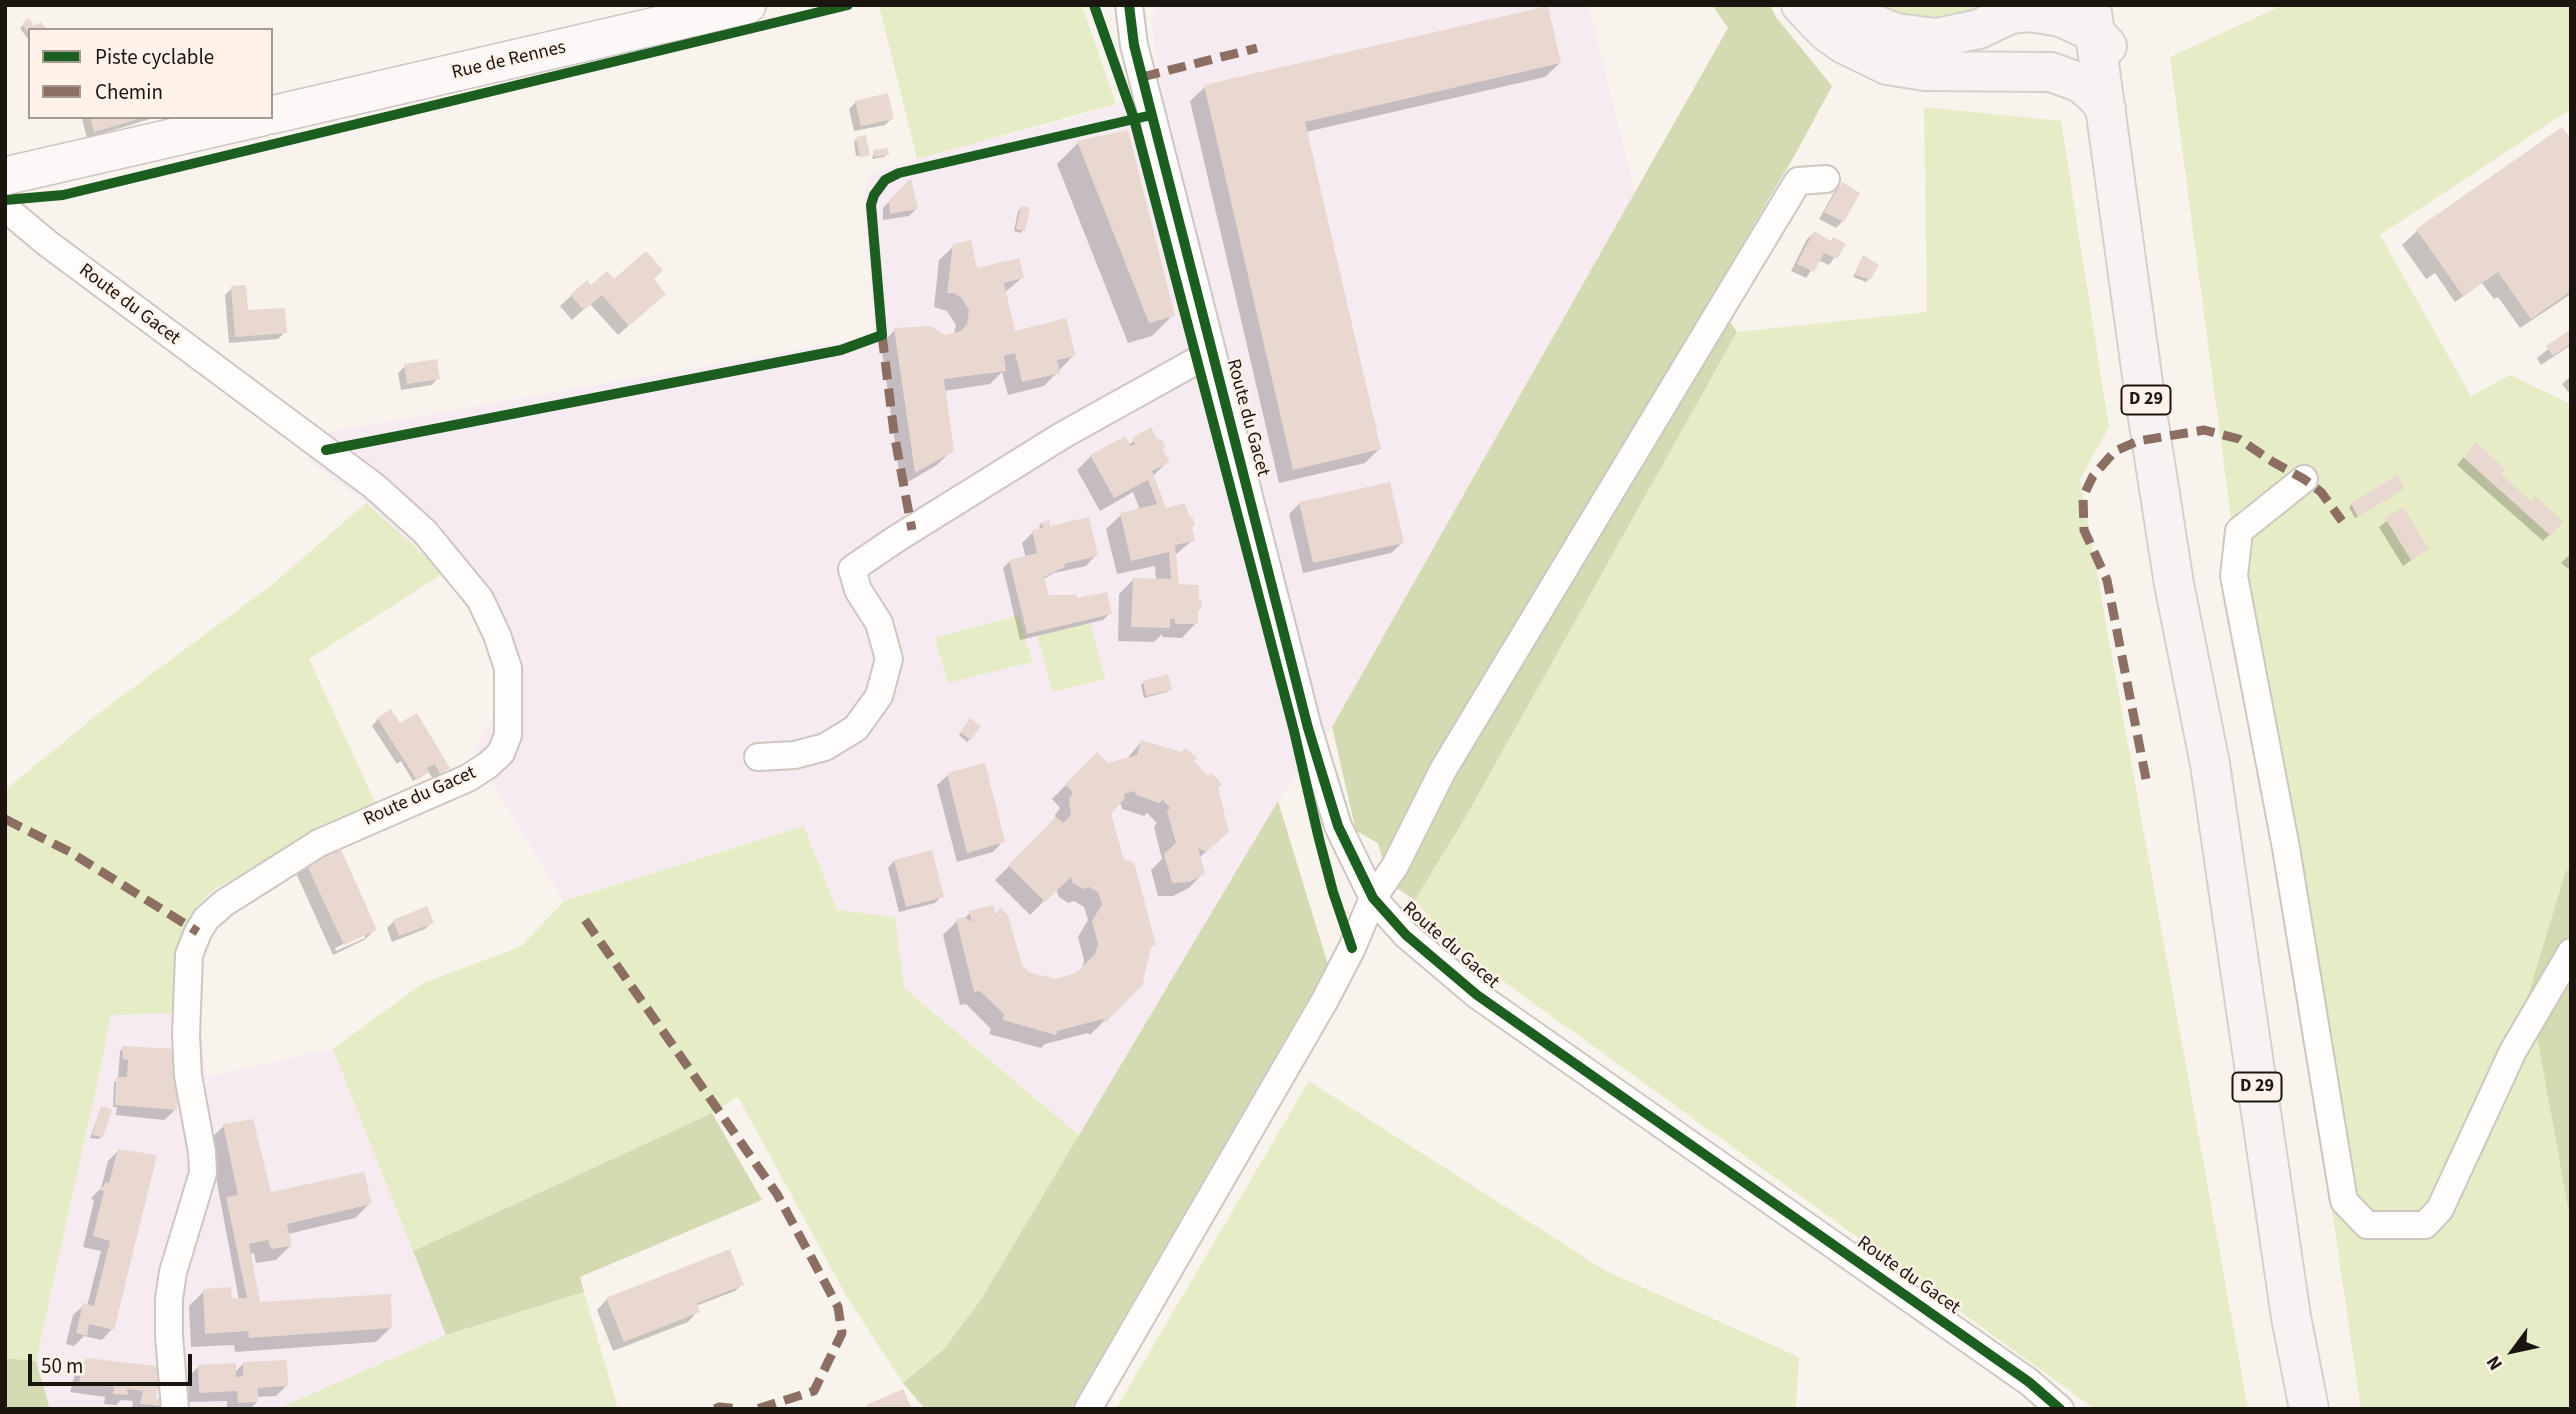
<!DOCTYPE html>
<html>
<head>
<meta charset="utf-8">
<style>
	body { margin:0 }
	#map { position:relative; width:2576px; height:1414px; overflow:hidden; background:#f9f3ee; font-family:"Source Sans 3",sans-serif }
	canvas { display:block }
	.frame { position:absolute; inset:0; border:7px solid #1b1510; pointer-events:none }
	.legend { position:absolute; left:28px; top:28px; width:245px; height:91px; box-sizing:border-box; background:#fef2e9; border:2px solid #a39a92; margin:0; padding:9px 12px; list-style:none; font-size:21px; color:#1b1510 }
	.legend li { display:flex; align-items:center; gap:14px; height:35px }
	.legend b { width:35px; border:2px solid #a39a92 }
	.north { position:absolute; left:2478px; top:1316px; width:70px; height:70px; -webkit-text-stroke:5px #fef2e9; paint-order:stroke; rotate:237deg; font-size:19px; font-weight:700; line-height:28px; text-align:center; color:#1b1510 }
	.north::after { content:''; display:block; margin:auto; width:24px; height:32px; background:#1b1510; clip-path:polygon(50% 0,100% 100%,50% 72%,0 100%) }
	.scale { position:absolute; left:28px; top:1354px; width:164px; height:32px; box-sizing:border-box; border:4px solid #1b1510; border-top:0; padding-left:9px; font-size:21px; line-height:24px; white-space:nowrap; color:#1b1510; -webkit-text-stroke:5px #fef2e9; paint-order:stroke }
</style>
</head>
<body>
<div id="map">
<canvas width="2576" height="1414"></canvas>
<div class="frame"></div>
<ul class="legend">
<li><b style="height:9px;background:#1b5e20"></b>Piste cyclable</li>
<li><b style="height:9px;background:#8d6e63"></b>Chemin</li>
</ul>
<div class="north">N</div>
<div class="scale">50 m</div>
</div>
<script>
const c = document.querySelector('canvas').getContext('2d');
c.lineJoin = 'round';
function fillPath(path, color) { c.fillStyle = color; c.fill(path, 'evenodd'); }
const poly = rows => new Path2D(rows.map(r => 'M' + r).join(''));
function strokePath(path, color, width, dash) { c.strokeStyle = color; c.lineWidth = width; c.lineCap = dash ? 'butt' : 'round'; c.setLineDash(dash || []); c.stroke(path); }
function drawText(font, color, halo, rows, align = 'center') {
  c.font = font + ' "Source Sans 3",sans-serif'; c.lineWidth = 5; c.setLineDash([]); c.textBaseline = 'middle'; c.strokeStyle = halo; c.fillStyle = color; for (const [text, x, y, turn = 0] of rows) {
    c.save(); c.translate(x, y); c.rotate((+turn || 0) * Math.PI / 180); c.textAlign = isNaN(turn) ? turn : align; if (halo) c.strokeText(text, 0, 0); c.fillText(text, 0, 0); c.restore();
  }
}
fillPath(poly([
	[1158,5,1589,5,1635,192,1332,727,1278,801,1080,1136,903,987,895,918,837,910,804,826,564,901,474,753,493,717,493,674,476,615,444,573,366,503,307,459,329,432,860,339,875,334,864,196,871,174,936,153,1070,119,1116,104,1160,84,1151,19],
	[199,1011,206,1077,333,1049,446,1335,277,1409,50,1409,36,1361,105,1047,110,1014]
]), '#f7ebf2');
fillPath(poly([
	[879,5,1082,5,1116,104,917,159],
	[1863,5,1994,5,1940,26],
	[2283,5,2571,5,2571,109,2380,235,2471,396,2510,375,2571,404,2571,865,2565,873,2529,992,2571,1225,2571,1409,2361,1409,2234,541,2170,57],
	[1924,107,2061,121,2109,427,2080,479,2248,1409,2095,1409,1449,942,1415,900,1468,813,1737,332,1927,312],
	[366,503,444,573,309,659,376,804,326,826,215,889,198,905,190,919,182,948,180,1013,110,1015,105,1047,36,1361,5,1358,5,790,98,714,274,583],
	[1019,615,1032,662,948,683,935,638],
	[1090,623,1105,679,1053,692,1037,636],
	[804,826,837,910,895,917,904,988,1080,1136,982,1298,944,1349,903,1383,848,1299,738,1097,712,1113,413,1251,333,1049,423,983,522,946,564,901],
	[1309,1081,1606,1271,1799,1357,1796,1409,1116,1409],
	[584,1292,618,1409,277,1409,446,1335]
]), '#e6edc6');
fillPath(poly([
	[1712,5,1770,5,1776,17,1832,86,1796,153,1712,296,1737,332,1468,813,1415,900,1389,883,1378,843,1356,831,1332,727,1728,28],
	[1278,801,1328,965,1072,1407,1073,1409,925,1409,903,1383,944,1349,982,1298],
	[2571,865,2571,1225,2529,992,2565,873],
	[712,1113,762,1200,580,1277,584,1292,446,1335,413,1251],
	[5,1358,36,1361,50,1409,5,1409]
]), '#d4dbb2');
fillPath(poly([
	[29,21,34,28,30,30,30,42,20,28],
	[1560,63,1545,77,1306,132,1379,449,1365,463,1279,483,1190,101,1205,87],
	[856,102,892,118,885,125,854,131,849,109],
	[84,117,157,117,87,138,82,119],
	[2562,129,2571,142,2571,294,2520,328,2498,297,2494,299,2482,283,2455,302,2435,273,2426,279,2402,245,2417,231],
	[856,139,868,155,867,156,856,156,854,142],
	[1078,143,1173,315,1152,336,1128,343,1057,164],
	[874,152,887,154,884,157,872,159],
	[910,181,916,209,909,216,883,220,883,208],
	[1842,184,1843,221,1836,228,1819,219,1835,191],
	[1021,208,1023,230,1021,233,1014,231,1018,211],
	[1814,233,1830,242,1833,239,1844,245,1829,265,1818,260,1806,278,1791,271,1807,239],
	[954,246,976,270,1022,278,1004,293,1014,333,1074,355,1044,386,1008,395,1002,372,990,384,944,391,952,450,937,465,901,486,881,344,895,330,945,337,954,334,956,325,947,311,934,307,939,260],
	[1863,258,1869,279,1866,282,1853,277],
	[652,279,653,304,618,335,590,304,572,320,560,306,571,296,591,287,614,281],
	[232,288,246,312,285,332,278,339,229,343,225,295],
	[2571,331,2571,345,2541,365,2537,358],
	[405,366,438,378,432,385,401,390,398,373],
	[2571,376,2571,389,2568,392,2562,384],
	[1150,430,1168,461,1153,476,1165,510,1190,528,1193,540,1175,555,1177,586,1197,612,1196,623,1182,638,1162,637,1162,634,1154,642,1118,641,1119,594,1134,579,1156,580,1155,566,1117,574,1106,529,1121,515,1140,510,1133,492,1100,511,1077,470,1091,456,1128,445],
	[2469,451,2498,474,2550,534,2543,541,2457,465],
	[2400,491,2355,518,2349,507,2352,504],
	[1300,503,1402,543,1391,553,1303,573,1289,514],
	[2403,509,2427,549,2403,566,2379,527],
	[1042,523,1096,555,1086,566,1054,573,1043,579,1047,597,1077,601,1110,613,1103,620,1020,640,1003,568,1010,561,1026,558,1022,543,1033,532,1041,530,1039,526],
	[2571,553,2571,571,2561,563],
	[1143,683,1170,689,1167,692,1144,698,1141,685],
	[378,719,399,726,448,767,433,779,428,771,413,781,401,761,397,764,372,726],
	[967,724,970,739,967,742,959,735],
	[1141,742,1191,761,1216,788,1212,846,1199,858,1203,873,1189,888,1173,896,1158,896,1151,870,1162,859,1154,827,1157,823,1147,813,1144,816,1122,809,1121,804,1117,805,1110,814,1122,861,1154,944,1150,948,1141,980,1143,982,1090,1035,1088,1033,1045,1044,1041,1048,989,1034,991,1029,966,1004,960,1005,943,935,957,921,964,919,970,913,994,916,1000,910,1020,966,1028,974,1055,981,1077,975,1082,970,1084,960,1078,937,1088,920,1084,907,1074,901,1068,903,1059,897,1056,889,1030,915,995,880,1056,820,1055,815,1060,808,1052,799,1097,754,1108,765,1126,760],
	[948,775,1003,841,993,852,957,862,937,785],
	[338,848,375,930,364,940,333,955,296,873],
	[365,934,365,938,336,951,335,948],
	[894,861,942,896,935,903,899,912,888,868],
	[394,921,432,922,425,929,392,942,387,928],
	[123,1048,175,1110,164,1120,116,1115,117,1107,113,1107,114,1082,118,1079,120,1051],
	[101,1108,102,1136,99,1139,90,1138],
	[224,1126,270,1194,370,1203,355,1218,288,1234,290,1246,276,1260,256,1263,254,1253,248,1255,259,1304,390,1328,376,1342,235,1352,234,1345,191,1347,189,1306,204,1291,231,1300,239,1300,209,1140],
	[118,1151,112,1329,102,1340,84,1336,74,1346,66,1344,73,1315,84,1305,87,1306,101,1251,83,1247,94,1201,91,1198,101,1188,108,1161],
	[742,1284,735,1291,696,1306,698,1311,688,1322,613,1351,597,1310,607,1299],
	[86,1360,156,1368,154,1401,161,1405,158,1409,132,1409,133,1401,121,1400,116,1405,104,1404,105,1397,70,1392,76,1371],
	[243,1364,286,1386,276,1396,256,1397,257,1402,250,1409,227,1409,227,1401,189,1402,188,1377,199,1366,234,1373]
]), '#0003');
fillPath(poly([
	[1548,6,1561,63,1305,122,1381,449,1293,470,1204,85],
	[29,18,34,26,41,22,47,30,30,30,30,35,22,24],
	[888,93,894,119,861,126,855,101],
	[90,117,142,117,142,118,94,132],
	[2562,127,2571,139,2571,291,2531,319,2498,272,2463,296,2416,229],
	[1128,130,1175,316,1149,323,1077,141],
	[866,135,870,155,860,158,856,137],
	[888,148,889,155,874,157,873,150],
	[911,178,918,209,890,214,889,200],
	[1842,182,1860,193,1844,222,1824,212],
	[1021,206,1030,208,1025,231,1016,229],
	[1814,231,1831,241,1833,237,1846,244,1837,259,1824,253,1814,272,1797,264],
	[971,240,977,268,1019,258,1024,278,1004,283,1015,331,1066,318,1076,356,1057,360,1060,373,1022,382,1015,353,1004,356,1006,371,944,379,954,451,915,473,894,328,931,326,945,335,961,331,967,324,969,310,961,297,954,293,947,293,953,244],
	[646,251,663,270,654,279,666,294,629,326,602,295,584,310,570,295,587,280,591,285,607,271,614,279],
	[1863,255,1879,265,1870,280,1854,274],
	[246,285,248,310,285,308,287,333,235,337,231,286],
	[2571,329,2571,343,2553,356,2546,346],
	[437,359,440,379,407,384,404,364],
	[1151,427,1157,439,1162,440,1165,446,1163,450,1170,462,1152,471,1166,508,1185,503,1189,515,1193,518,1195,524,1192,528,1195,541,1175,545,1179,584,1199,585,1199,598,1202,601,1202,608,1198,611,1198,624,1175,624,1175,619,1170,619,1170,628,1131,627,1133,578,1171,579,1169,552,1131,561,1120,513,1157,504,1148,480,1114,498,1090,455,1125,436,1131,446,1135,444,1132,438],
	[2476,442,2505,469,2501,474,2531,501,2535,496,2563,521,2551,536,2463,457],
	[2397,475,2405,488,2358,517,2351,503],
	[1390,482,1404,543,1313,563,1299,502],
	[2403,507,2429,549,2411,560,2385,518],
	[1089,517,1098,556,1064,564,1065,567,1044,577,1049,595,1077,595,1078,598,1107,592,1112,614,1027,634,1009,560,1037,553,1032,530,1043,528,1041,522,1049,520,1050,526],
	[1168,674,1172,690,1146,696,1143,681],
	[391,709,400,723,417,713,450,768,440,774,435,764,427,768,429,772,417,780,377,718],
	[970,718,981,726,971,740,960,732],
	[1141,740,1182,752,1185,748,1197,758,1194,761,1208,776,1211,773,1217,778,1222,785,1218,788,1229,832,1206,852,1198,848,1205,874,1189,882,1172,883,1164,854,1176,843,1167,811,1170,808,1163,800,1159,803,1136,795,1135,791,1124,794,1125,798,1111,814,1124,860,1134,862,1156,945,1152,945,1143,980,1145,982,1106,1022,1103,1019,1057,1031,1056,1035,1003,1020,1004,1014,980,991,974,992,956,919,964,917,972,922,969,911,993,905,996,916,1000,907,1008,915,1022,965,1029,972,1055,979,1076,973,1095,954,1098,944,1092,921,1102,904,1098,892,1089,887,1083,889,1073,883,1071,877,1045,902,1008,865,1056,817,1063,823,1071,815,1069,799,1073,792,1065,784,1097,752,1108,763,1137,755],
	[985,763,1005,842,967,853,947,773],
	[339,845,377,930,344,945,305,861],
	[932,850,944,897,906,907,894,860],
	[427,906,434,923,399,936,393,920],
	[122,1046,179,1049,177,1110,115,1105,116,1077,127,1077,128,1060,123,1059],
	[101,1106,112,1110,103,1137,92,1135],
	[253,1119,271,1192,364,1172,372,1204,287,1224,292,1246,271,1249,268,1240,249,1244,260,1302,391,1294,392,1328,249,1338,248,1331,205,1334,203,1289,231,1287,232,1298,247,1298,226,1197,238,1195,223,1124],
	[118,1149,157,1155,114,1330,89,1324,87,1336,76,1333,83,1303,94,1306,110,1241,93,1236,104,1191,100,1190,101,1186,104,1187,105,1182,109,1183],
	[730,1249,744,1285,697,1303,700,1312,624,1342,606,1298],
	[86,1358,157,1366,160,1374,156,1399,162,1398,163,1406,140,1404,143,1391,127,1389,128,1395,113,1394,114,1387,79,1382],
	[287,1360,288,1386,258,1388,258,1402,238,1403,237,1391,199,1393,198,1365,236,1363,236,1377,243,1376,243,1362],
	[903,1389,912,1409,868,1409,866,1405]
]), '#e8d8d0');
const street = poly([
	[1129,5,1134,45,1308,728,1338,826,1373,898,1406,935,1477,995,2029,1382,2060,1409],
	[5,205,10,212,47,243,374,486,425,532,480,599,497,635,508,668,508,735,501,753,488,765,468,778,319,843,224,903,206,919,198,932,189,955,186,1035,188,1076,202,1152,203,1173,173,1272,169,1299,169,1336,175,1409],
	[2304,479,2239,531,2234,576,2286,848,2344,1201,2367,1225,2425,1225,2440,1209,2513,1051,2571,952],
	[758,757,795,755,825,747,856,728,879,696,889,659,879,623,858,590,852,569,896,539,1063,435,1212,352],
	[1088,1409,1325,1000,1352,948,1373,898,1395,866,1443,770,1798,181,1826,179]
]);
const secondary = poly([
	[271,115,747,5],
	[5,176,262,117]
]);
const primary = poly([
	[1801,5,1826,31,1844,44,1887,65,1925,71,2051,72,2081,83,2097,97,2106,109],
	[1845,5,1870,23,1896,33,1937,38,1979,29,2010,14,2020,5],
	[2091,5,2146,405,2174,584,2210,764,2291,1317,2309,1409],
	[2010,14,2029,12,2061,17,2095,33,2107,46]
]);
strokePath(street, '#cdc6c1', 30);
strokePath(secondary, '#cdc6c1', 40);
strokePath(primary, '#d4d1cd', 42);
strokePath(street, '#fefdfc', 26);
strokePath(secondary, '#fcf8f8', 37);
strokePath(primary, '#f8f3f3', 38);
strokePath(poly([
	[1142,77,1257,48],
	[882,335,894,433,912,530],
	[2146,779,2107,580,2084,530,2083,497,2093,476,2115,451,2138,441,2204,430,2239,439,2273,462,2304,479,2321,492,2342,521],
	[5,819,70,852,198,932],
	[585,920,777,1194,838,1307,842,1333,814,1391,757,1409],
	[715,1409,719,1407,740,1409]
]), '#8d6e63', 9, [18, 9]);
strokePath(poly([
	[1094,5,1134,119,1294,731,1319,839,1333,892,1352,948],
	[1129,5,1134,45,1308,728,1338,826,1373,898,1406,935,1477,995,2029,1382,2060,1409],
	[5,200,63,195,848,5],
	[326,450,841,350,882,335,871,205,874,195,885,180,899,173,1152,115]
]), '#1b5e20', 10);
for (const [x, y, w] of [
	[2146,400,49],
	[2257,1087,49]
]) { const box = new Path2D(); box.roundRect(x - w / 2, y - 14.5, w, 29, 5); c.fillStyle = '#fef2e9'; c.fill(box); strokePath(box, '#1b1510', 2); }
drawText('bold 18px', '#1b1510', null, [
	["D 29",2146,400],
	["D 29",2257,1087]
]);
drawText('19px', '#1b1510', '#fef2e9', [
	["Rue de Rennes",509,61,-13],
	["Route du Gacet",129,305,37],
	["Route du Gacet",1247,418,75],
	["Route du Gacet",420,797,-24],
	["Route du Gacet",1450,946,41],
	["Route du Gacet",1908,1276,35]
]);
</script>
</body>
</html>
